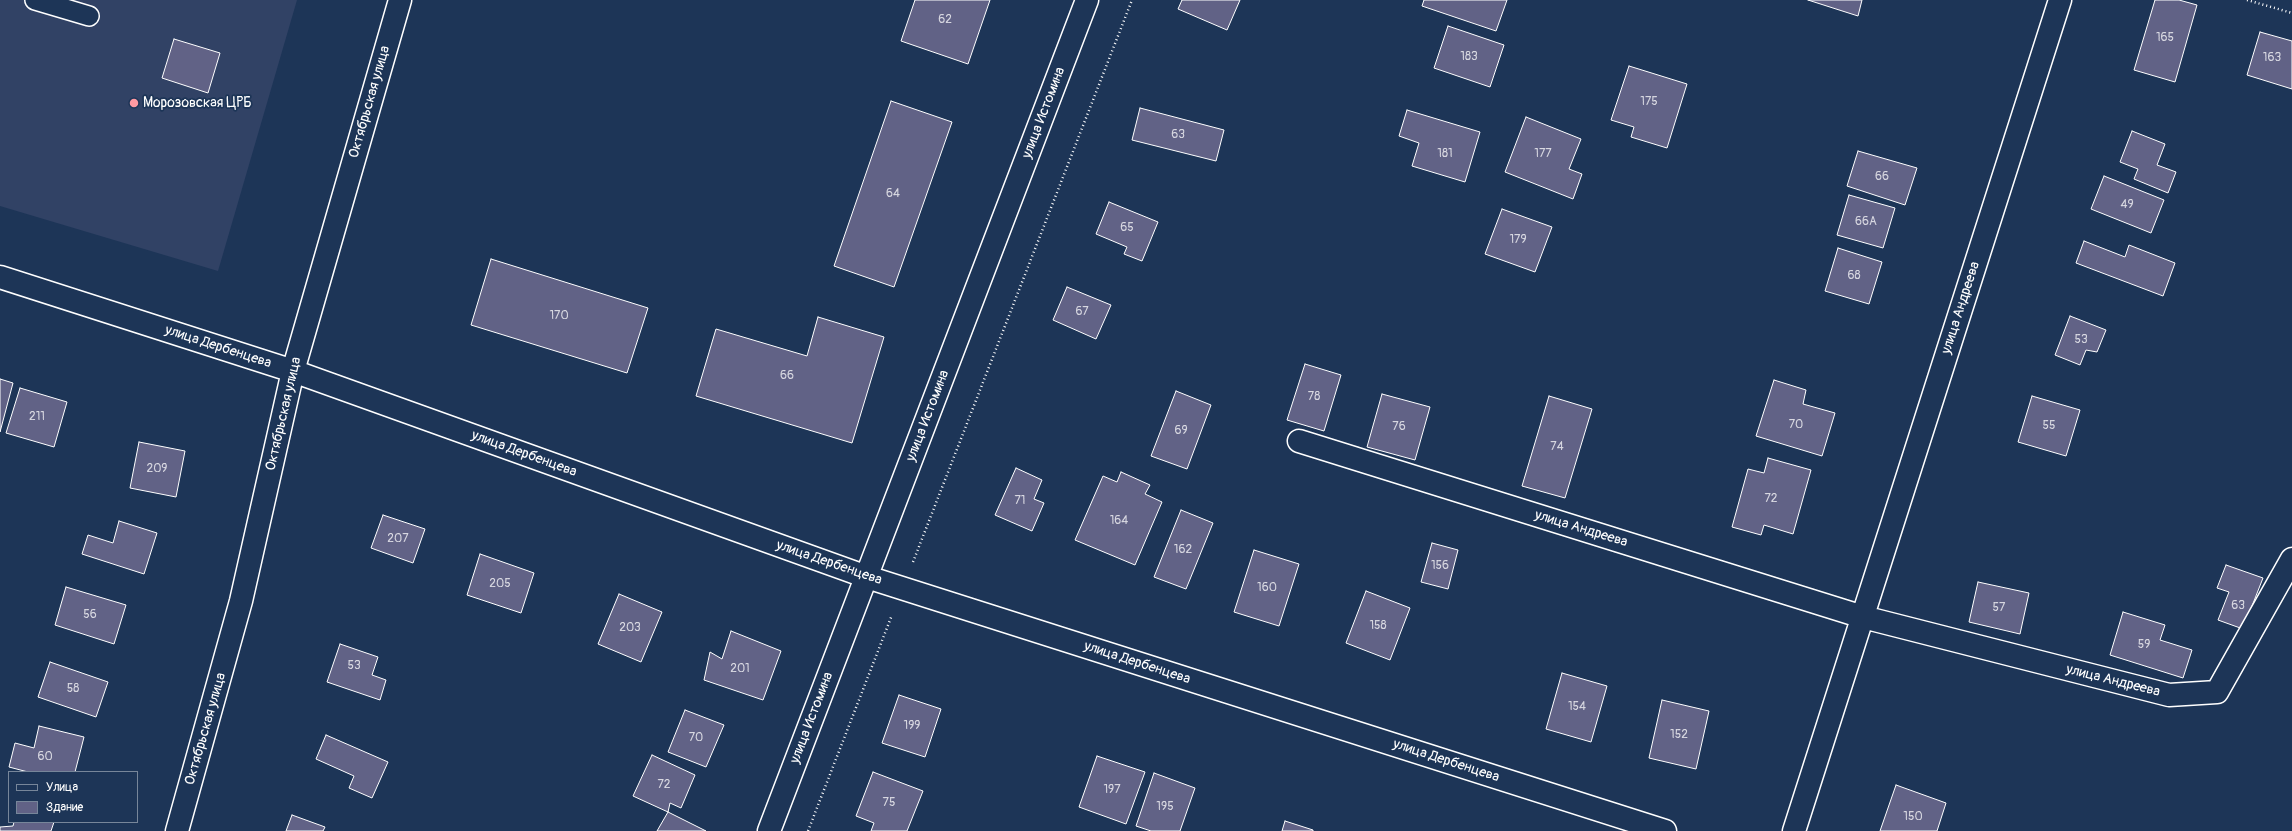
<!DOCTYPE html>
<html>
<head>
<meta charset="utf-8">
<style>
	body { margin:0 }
	#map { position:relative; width:2292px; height:831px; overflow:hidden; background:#1d3557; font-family:Pangolin,sans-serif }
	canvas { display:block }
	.legend { position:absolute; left:8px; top:771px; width:130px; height:52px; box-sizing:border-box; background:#1d3557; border:1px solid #77869a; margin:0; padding:5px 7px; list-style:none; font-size:12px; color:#fff }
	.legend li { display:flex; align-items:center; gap:8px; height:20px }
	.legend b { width:20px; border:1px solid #77869a }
</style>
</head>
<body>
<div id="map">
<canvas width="2292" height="831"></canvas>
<ul class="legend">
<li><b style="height:5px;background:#1d3557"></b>Улица</li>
<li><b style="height:11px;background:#616286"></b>Здание</li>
</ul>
</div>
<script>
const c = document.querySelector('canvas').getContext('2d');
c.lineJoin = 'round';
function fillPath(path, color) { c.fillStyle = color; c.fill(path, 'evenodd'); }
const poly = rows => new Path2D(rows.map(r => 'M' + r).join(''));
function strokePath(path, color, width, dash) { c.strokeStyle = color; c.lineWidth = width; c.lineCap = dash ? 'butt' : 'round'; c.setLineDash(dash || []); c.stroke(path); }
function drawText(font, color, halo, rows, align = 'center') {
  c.font = font + ' Pangolin,sans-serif'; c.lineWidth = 3.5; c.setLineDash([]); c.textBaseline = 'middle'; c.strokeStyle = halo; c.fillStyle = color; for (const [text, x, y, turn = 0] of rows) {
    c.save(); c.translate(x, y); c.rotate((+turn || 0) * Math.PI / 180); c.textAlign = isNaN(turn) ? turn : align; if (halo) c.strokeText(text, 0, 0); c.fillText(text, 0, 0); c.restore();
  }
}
fillPath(poly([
	[0,0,297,0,218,271,0,206]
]), '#314265');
const building = poly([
	[915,0,990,0,968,64,901,41,915,0],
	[1182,0,1240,0,1227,30,1178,9,1182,0],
	[1424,0,1507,0,1496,31,1422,6,1424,0],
	[1808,0,1862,0,1858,16,1808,0],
	[2155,0,2179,0,2197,5,2175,82,2134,70,2155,0],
	[1448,26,1504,45,1490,87,1434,68,1448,26],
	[2260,32,2292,41,2292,89,2247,75,2260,32],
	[174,39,220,53,208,93,162,78,174,39],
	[1629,66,1687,84,1667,148,1631,137,1634,127,1611,120,1629,66],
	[891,101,952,122,894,287,834,266,891,101],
	[1140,108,1224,130,1216,161,1132,140,1140,108],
	[1407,110,1480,132,1465,182,1412,166,1419,143,1399,136,1407,110],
	[1526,117,1581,139,1569,169,1582,174,1573,199,1505,172,1526,117],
	[2132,131,2165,144,2157,165,2176,172,2168,193,2134,179,2138,169,2120,162,2132,131],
	[1858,151,1917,168,1905,205,1847,186,1858,151],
	[2104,176,2164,200,2151,233,2091,209,2104,176],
	[1849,195,1895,208,1883,248,1837,235,1849,195],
	[1109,202,1158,222,1142,261,1124,254,1127,247,1096,234,1109,202],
	[1502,209,1552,227,1535,272,1485,254,1502,209],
	[2084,241,2125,257,2129,245,2175,263,2163,296,2076,263,2084,241],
	[1838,248,1882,262,1869,304,1825,291,1838,248],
	[491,259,648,308,627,373,471,325,491,259],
	[1067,287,1111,305,1096,339,1053,320,1067,287],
	[2070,316,2106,330,2097,352,2086,350,2080,365,2055,355,2070,316],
	[818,317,884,337,852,443,696,396,716,329,807,356,818,317],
	[1305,364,1341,375,1324,431,1287,420,1305,364],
	[0,379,13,383,0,432,0,379],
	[1774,380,1806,390,1803,404,1835,413,1822,456,1756,436,1774,380],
	[20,388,67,402,54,447,6,433,20,388],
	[1176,391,1211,405,1187,469,1151,456,1176,391],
	[1382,394,1430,407,1415,460,1367,447,1382,394],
	[1549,396,1592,409,1565,498,1522,486,1549,396],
	[2032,396,2080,410,2066,456,2018,442,2032,396],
	[139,442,185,451,176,497,130,488,139,442],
	[1768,458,1811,470,1793,534,1764,525,1761,535,1732,527,1748,469,1764,473,1768,458],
	[1016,468,1042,480,1034,499,1044,503,1032,531,995,515,1016,468],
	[1121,472,1150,485,1145,494,1162,502,1135,565,1075,540,1103,476,1117,482,1121,472],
	[1181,510,1213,523,1186,589,1154,577,1181,510],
	[383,515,425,529,413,563,371,548,383,515],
	[119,521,157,533,144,574,82,554,88,535,113,543,119,521],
	[1432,543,1458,550,1448,589,1421,582,1432,543],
	[1254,550,1299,564,1279,626,1234,612,1254,550],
	[480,554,534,573,521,613,467,595,480,554],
	[2226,565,2263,578,2243,629,2218,620,2229,592,2217,588,2226,565],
	[1978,582,2029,593,2020,634,1969,622,1978,582],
	[66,587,126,605,114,644,55,625,66,587],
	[1366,591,1410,608,1390,660,1346,643,1366,591],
	[619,594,662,612,641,662,598,644,619,594],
	[2123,612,2165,625,2160,640,2192,650,2183,678,2110,655,2123,612],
	[731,631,781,651,763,700,704,680,710,652,722,659,731,631],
	[340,644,378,657,372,675,386,680,380,700,327,682,340,644],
	[50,662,108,682,96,717,38,697,50,662],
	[1562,673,1607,686,1591,742,1546,729,1562,673],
	[899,695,941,709,925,757,882,743,899,695],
	[1662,700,1709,711,1696,769,1649,758,1662,700],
	[685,710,724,725,706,767,668,752,685,710],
	[39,726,84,737,75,772,28,772,9,767,15,743,34,748,39,726],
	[326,735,388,762,372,798,349,788,354,776,316,759,326,735],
	[652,755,695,775,681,808,670,803,668,812,633,796,652,755],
	[1097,756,1145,772,1126,824,1079,807,1097,756],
	[873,772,923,791,907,831,871,831,874,823,856,816,873,772],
	[1154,773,1195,788,1180,831,1151,831,1136,826,1154,773],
	[1896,785,1946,803,1937,831,1880,831,1896,785],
	[668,812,706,831,657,831,668,812],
	[292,815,325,827,323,831,286,831,292,815],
	[1285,821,1313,830,1313,831,1282,831,1285,821],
	[14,822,54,822,51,831,0,831,0,827,13,826,14,822]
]);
fillPath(building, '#616286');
strokePath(building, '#fff', 1);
const lane = poly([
	[35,0,89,16]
]);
const street = poly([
	[0,277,293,371,867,577,1665,831],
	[1299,441,1863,617,2169,695,2217,692,2292,559],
	[177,831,241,601,293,371,400,0],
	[769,831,1087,0],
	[1794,831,2060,0]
]);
strokePath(lane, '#fff', 22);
strokePath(street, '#fff', 25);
strokePath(poly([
	[2247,0,2292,13],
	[913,562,1132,0],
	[808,831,892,615]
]), '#fff', 2.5, [1, 3]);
strokePath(lane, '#1d3557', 19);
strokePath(street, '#1d3557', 22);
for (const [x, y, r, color] of [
	[134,103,5,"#ff9aa2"]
]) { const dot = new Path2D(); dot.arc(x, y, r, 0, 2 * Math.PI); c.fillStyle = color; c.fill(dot); strokePath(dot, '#1d3557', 1.5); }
drawText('12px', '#d8d8e1', null, [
	["62",945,20],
	["165",2165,38],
	["183",1469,57],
	["163",2272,58],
	["175",1649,102],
	["63",1178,135],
	["181",1445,154],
	["177",1543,154],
	["66",1882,177],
	["64",893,194],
	["49",2127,205],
	["66А",1866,222],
	["65",1127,228],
	["179",1518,240],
	["68",1854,276],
	["67",1082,312],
	["170",559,316],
	["53",2081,340],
	["66",787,376],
	["78",1314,397],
	["211",37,417],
	["70",1796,425],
	["55",2049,426],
	["76",1399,427],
	["69",1181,431],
	["74",1557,447],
	["209",157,469],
	["72",1771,499],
	["71",1020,501],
	["164",1119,521],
	["207",398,539],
	["162",1183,550],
	["156",1440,566],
	["205",500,584],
	["160",1267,588],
	["63",2238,606],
	["57",1999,608],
	["56",90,615],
	["158",1378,626],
	["203",630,628],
	["59",2144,645],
	["53",354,666],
	["201",740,669],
	["58",73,689],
	["154",1577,707],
	["199",912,726],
	["152",1679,735],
	["70",696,738],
	["60",45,757],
	["72",664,785],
	["197",1112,790],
	["75",889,803],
	["195",1165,807],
	["150",1913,817]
]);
drawText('14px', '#fff', '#1d3557', [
	["Октябрьская улица",370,102,-74],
	["улица Истомина",1044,113,-69],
	["улица Андреева",1961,308,-72],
	["улица Дербенцева",218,347,18],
	["Октябрьская улица",284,414,-77],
	["улица Истомина",928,416,-69],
	["улица Дербенцева",524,454,20],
	["улица Андреева",1581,529,17],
	["улица Дербенцева",829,563,19],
	["улица Дербенцева",1137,663,18],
	["улица Андреева",2113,681,14],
	["улица Истомина",812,718,-69],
	["Октябрьская улица",206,729,-74],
	["улица Дербенцева",1446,761,18]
]);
drawText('14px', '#fff', '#1d3557', [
	["Морозовская ЦРБ",143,103]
], 'left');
</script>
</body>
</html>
